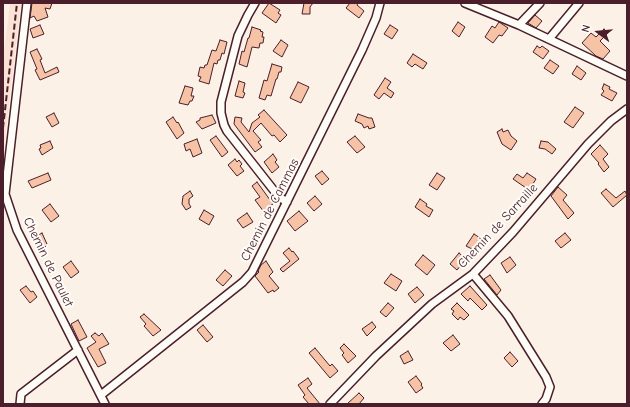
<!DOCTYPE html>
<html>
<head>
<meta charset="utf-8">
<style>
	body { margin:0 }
	#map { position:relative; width:630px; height:407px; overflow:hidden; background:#fcf1e7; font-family:"Comic Neue",sans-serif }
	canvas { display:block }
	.frame { position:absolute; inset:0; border:4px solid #4a1f2b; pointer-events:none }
	.north { position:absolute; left:578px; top:12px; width:40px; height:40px; -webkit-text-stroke:3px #fdfcf7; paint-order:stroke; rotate:286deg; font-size:11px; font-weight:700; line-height:16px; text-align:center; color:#4a1f2b }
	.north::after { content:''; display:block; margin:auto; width:14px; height:18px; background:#4a1f2b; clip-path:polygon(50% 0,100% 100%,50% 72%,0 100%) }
</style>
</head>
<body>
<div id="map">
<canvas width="630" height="407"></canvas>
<div class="frame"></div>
<div class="north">N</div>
</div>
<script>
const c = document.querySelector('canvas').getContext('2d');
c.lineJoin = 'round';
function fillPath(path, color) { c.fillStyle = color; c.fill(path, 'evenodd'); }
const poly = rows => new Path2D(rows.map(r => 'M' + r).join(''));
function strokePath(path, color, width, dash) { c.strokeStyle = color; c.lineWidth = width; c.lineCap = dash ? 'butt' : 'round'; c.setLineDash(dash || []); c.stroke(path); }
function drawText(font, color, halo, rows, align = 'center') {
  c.font = font + ' "Comic Neue",sans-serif'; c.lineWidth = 4; c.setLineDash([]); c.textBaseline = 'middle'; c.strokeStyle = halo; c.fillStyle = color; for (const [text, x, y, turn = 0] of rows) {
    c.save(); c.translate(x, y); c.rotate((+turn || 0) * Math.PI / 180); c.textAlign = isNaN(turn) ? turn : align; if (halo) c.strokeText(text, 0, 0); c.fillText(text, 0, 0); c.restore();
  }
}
fillPath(poly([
	[10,3,21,3,3,157,3,60]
]), '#fae3d4');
const building = poly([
	[32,3,52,3,50,9,45,8,48,17,37,21,34,16,30,18,32,3],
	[269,3,280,10,278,13,281,15,276,23,262,13,269,3],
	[304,3,313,3,310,7,310,14,302,14,304,3],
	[350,3,358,3,357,5,364,11,359,18,346,8,350,3],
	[535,15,542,21,536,28,528,23,535,15],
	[458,22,465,27,459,37,452,31,458,22],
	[499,22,508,28,502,36,499,35,493,43,485,37,492,26,495,28,499,22],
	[40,25,44,34,33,38,30,29,40,25],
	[390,25,398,30,392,39,384,34,390,25],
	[252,27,261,30,260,31,263,32,262,37,264,37,263,43,260,43,259,48,252,47,247,67,239,64,242,51,244,52,248,38,249,38,252,27],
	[604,29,608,33,600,41,610,51,603,59,596,56,582,43,591,33,596,37,604,29],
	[220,40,227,42,224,54,222,53,220,60,218,60,217,64,214,63,209,84,199,81,201,77,198,76,200,67,204,68,205,65,207,65,212,50,216,51,220,40],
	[281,40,288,45,282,57,273,51,281,40],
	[537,46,540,48,542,46,549,51,543,59,533,52,537,46],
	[37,49,42,59,40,60,45,73,57,67,59,72,40,80,35,70,37,69,30,52,37,49],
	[413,54,427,63,423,69,415,64,412,67,407,63,413,54],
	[550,60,559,66,553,74,544,68,550,60],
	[272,64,282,67,281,72,279,72,277,79,276,79,271,96,267,95,265,100,259,98,264,80,267,81,272,64],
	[577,66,586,73,581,80,572,74,577,66],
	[385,78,391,82,387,88,394,93,391,98,384,93,379,99,374,95,385,78],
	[239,81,245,83,243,92,245,93,243,98,235,96,239,81],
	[298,82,309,87,301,103,290,98,298,82],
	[604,84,610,87,609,89,617,93,612,101,601,95,604,91,602,89,604,84],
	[185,86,193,88,191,96,194,96,192,101,190,101,188,105,179,103,185,86],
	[575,107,584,113,573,128,564,122,575,107],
	[264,110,287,135,280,142,274,135,272,136,261,123,253,131,261,140,258,142,262,147,255,152,234,124,235,117,242,118,241,122,249,132,252,123,260,117,258,115,264,110],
	[54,113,59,123,52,127,46,117,54,113],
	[358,114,369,118,372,118,375,127,369,129,368,126,364,128,362,124,355,121,358,114],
	[212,115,216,123,202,129,196,122,200,120,200,118,212,115],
	[173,117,177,123,178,122,184,133,177,139,166,122,173,117],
	[502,129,503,132,508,130,511,136,517,141,511,150,502,144,497,132,502,129],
	[216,136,228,152,222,157,210,140,216,136],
	[355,136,365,147,357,153,347,142,355,136],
	[197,139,202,153,193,157,190,149,186,151,184,144,197,139],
	[50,141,53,148,42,155,39,149,41,148,40,145,50,141],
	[541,141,548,142,556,149,552,154,545,149,539,148,541,141],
	[600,145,608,154,603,159,609,167,604,172,598,164,599,163,591,154,600,145],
	[273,154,277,160,275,162,279,167,272,173,264,162,273,154],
	[235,159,237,162,239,160,242,164,240,166,244,171,237,176,228,165,235,159],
	[322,171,329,179,322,185,315,176,322,171],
	[48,173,51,180,32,188,28,181,48,173],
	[437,173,445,178,437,190,429,185,437,173],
	[527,173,536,179,529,190,513,179,517,174,523,178,527,173],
	[257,182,273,204,268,207,272,213,267,216,255,200,260,197,252,186,257,182],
	[558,187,567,195,563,200,574,213,568,219,551,196,558,187],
	[606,189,616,198,625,191,627,195,613,207,601,193,606,189],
	[190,191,193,196,189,199,189,204,191,207,186,210,182,204,183,196,190,191],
	[315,196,322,204,314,211,307,203,315,196],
	[420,199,427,204,426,206,433,210,429,217,415,207,420,199],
	[50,204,59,216,51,222,42,210,50,204],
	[204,210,214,216,209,225,199,219,204,210],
	[299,211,308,221,295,231,287,221,299,211],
	[247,213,253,222,243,228,237,220,247,213],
	[42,233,47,244,41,247,35,237,42,233],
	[565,233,571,240,561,248,555,241,565,233],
	[474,234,483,240,476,251,466,246,474,234],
	[289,248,292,252,293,251,299,259,283,272,280,269,290,261,283,253,289,248],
	[459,253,466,259,457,270,450,264,459,253],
	[423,255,435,265,427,275,415,265,423,255],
	[510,257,516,265,507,273,501,263,510,257],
	[71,261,79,272,71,278,63,267,71,261],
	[266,261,273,272,269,276,279,288,274,292,273,290,268,293,255,276,259,272,258,271,261,265,266,261],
	[225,270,232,276,223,286,216,280,225,270],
	[391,274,402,281,396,291,384,283,391,274],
	[490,275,501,290,497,295,484,279,490,275],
	[26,286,31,292,33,291,37,297,30,303,20,290,26,286],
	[470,286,487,305,482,310,470,298,468,301,461,294,470,286],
	[417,287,424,295,415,303,408,294,417,287],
	[388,303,394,308,386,317,380,312,388,303],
	[457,303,469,315,464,320,460,317,458,320,452,314,454,311,451,309,457,303],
	[144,314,161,330,153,336,144,326,146,324,140,317,144,314],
	[78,320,87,337,79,341,71,324,78,320],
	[372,322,376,327,367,336,362,329,372,322],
	[203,325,213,337,207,342,197,330,203,325],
	[95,333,99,336,102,333,109,344,99,349,106,363,98,367,87,348,96,342,91,336,95,333],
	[453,335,460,344,451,351,443,343,453,335],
	[344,344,356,356,348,363,342,355,344,353,340,348,344,344],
	[315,348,330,366,332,364,338,371,330,378,309,353,315,348],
	[408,351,413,360,404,364,400,356,408,351],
	[510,352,518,361,512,367,504,358,510,352],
	[416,376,422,384,421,385,423,388,416,393,408,382,416,376],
	[308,378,312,384,307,388,320,404,309,404,303,397,305,395,298,385,308,378],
	[359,393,364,398,359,404,347,404,359,393]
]);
fillPath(building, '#f6c3a7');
strokePath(building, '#4a1f2b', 1);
const minor = poly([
	[27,3,5,194,17,230,105,404],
	[255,3,248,15,238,36,221,102,221,113,224,125,227,131,279,197,287,202],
	[465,3,519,25,627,76],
	[519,25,540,3],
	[549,39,579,3],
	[473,274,508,316,546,377,550,387,546,399,542,404],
	[101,395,243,282,252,272,362,50,376,18,380,3],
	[20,404,21,394,78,350],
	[330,404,376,356,432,304,473,274,513,232,588,144,611,121,627,109]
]);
strokePath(minor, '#4a1f2b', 10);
strokePath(minor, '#fdfcf7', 7);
strokePath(poly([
	[3,128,17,3]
]), '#4a1f2b', 2, [6, 3]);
drawText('13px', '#4a1f2b', '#fdfcf7', [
	["Chemin de Cammas",270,210,-63],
	["Chemin de Sarraille",498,226,-47],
	["Chemin de Paulet",48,262,64]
]);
</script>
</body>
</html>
